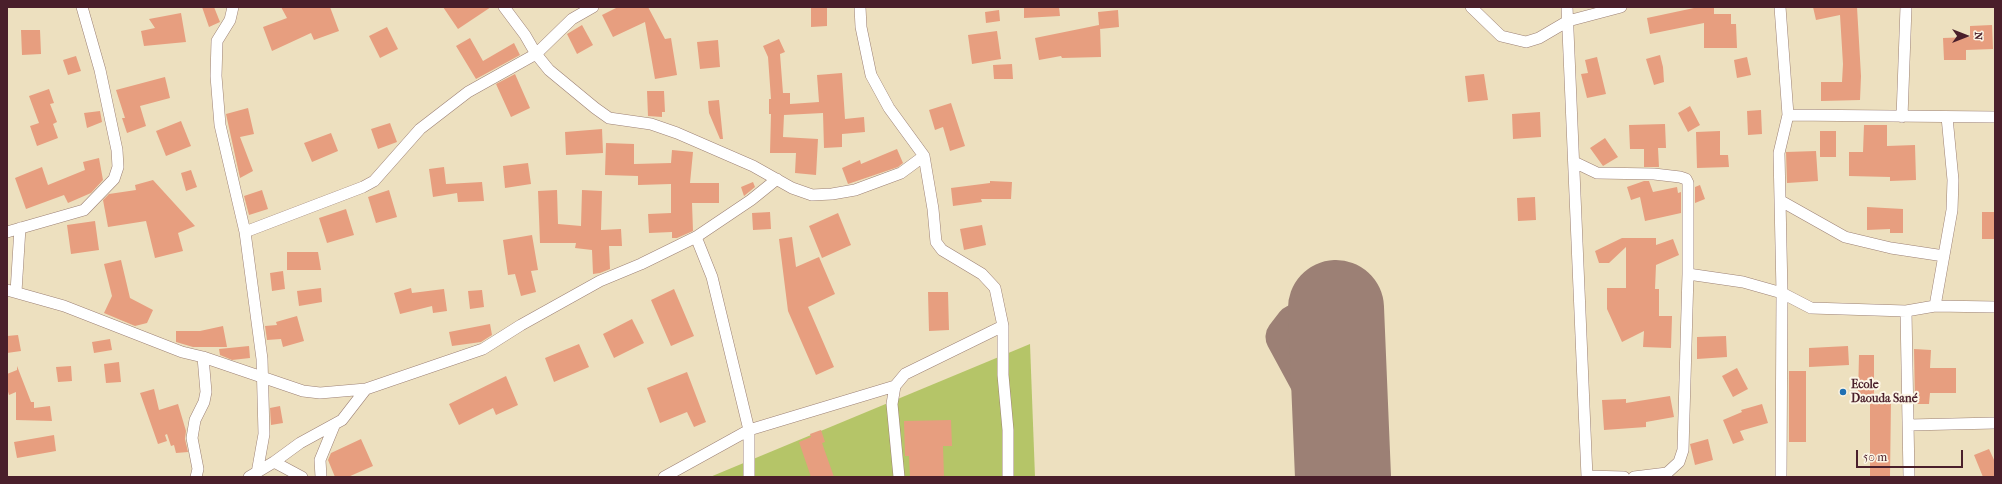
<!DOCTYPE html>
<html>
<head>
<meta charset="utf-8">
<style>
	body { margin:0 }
	#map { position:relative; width:2002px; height:484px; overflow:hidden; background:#ede0bf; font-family:"IM FELL French Canon",serif }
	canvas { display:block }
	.frame { position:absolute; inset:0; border:8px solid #4a1f2b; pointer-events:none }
	.north { position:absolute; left:1946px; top:16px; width:40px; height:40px; -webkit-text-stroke:3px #fcf5e5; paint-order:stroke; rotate:90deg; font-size:11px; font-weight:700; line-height:16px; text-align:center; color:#4a1f2b }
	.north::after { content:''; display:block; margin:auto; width:14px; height:18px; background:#4a1f2b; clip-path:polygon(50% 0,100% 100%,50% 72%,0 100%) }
	.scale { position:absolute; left:1856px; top:450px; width:107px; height:18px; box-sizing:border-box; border:2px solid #4a1f2b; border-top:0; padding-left:5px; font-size:12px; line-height:14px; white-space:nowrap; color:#4a1f2b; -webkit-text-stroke:3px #fcf5e5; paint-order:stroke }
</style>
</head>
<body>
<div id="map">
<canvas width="2002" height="484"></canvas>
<div class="frame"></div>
<div class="north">N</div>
<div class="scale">50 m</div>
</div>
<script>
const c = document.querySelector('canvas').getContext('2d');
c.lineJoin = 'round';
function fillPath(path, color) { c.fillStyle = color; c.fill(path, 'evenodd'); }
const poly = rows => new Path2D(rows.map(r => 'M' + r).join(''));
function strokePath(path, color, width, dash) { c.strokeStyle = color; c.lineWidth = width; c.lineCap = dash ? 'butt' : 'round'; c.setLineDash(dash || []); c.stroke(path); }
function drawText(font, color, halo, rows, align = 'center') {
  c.font = font + ' "IM FELL French Canon",serif'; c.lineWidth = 4; c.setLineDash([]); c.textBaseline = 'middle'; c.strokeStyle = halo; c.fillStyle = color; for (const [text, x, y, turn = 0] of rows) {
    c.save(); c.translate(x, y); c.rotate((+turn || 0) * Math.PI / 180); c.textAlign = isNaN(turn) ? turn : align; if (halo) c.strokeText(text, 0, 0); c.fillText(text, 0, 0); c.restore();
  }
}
fillPath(poly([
	[1030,344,1035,477,710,477]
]), '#b5c568');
strokePath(poly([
	[1340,403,1355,372,1360,356,1357,339,1347,325,1337,317,1315,315,1295,324,1285,337,1324,409,1342,467]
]), '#9c8075', 39);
strokePath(poly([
	[1336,308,1343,477]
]), '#9c8075', 96);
fillPath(poly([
	[202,7,214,7,220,22,209,27],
	[281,7,330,7,339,31,314,40,311,33,272,51,263,27,287,18],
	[443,7,491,7,458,29],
	[618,7,648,7,665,39,671,38,677,75,655,79,645,22,613,37,602,15],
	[811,7,827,7,827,26,811,27],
	[1024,7,1059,7,1060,16,1024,18],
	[1813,7,1857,7,1861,76,1860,100,1821,101,1821,82,1842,82,1843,64,1840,15,1816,20],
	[1694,8,1714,8,1714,14,1731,14,1731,24,1736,24,1737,48,1704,48,1704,23,1650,34,1647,18],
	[999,10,1000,21,986,23,985,12],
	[1118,10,1119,27,1100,29,1100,26,1101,57,1062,58,1061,56,1039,60,1035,38,1099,25,1098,12],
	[181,13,186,42,144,46,141,31,155,28,149,19],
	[582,25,593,45,577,54,567,34],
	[1992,25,1993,49,1966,50,1966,60,1944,60,1943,38,1970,37,1970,26],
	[387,27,398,49,380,58,369,36],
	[21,30,40,30,41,54,22,55],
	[997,31,1001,59,972,64,968,35],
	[470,38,483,61,514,43,520,55,476,79,456,46],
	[779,39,785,52,780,54,783,93,790,93,790,104,819,102,817,75,842,73,845,119,864,117,865,132,842,134,842,147,824,148,823,113,784,115,783,137,818,139,816,175,795,173,796,153,770,153,771,114,769,114,769,99,771,99,768,57,763,46],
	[718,40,720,67,700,69,697,42],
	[1660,55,1663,67,1664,82,1654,85,1646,59],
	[76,56,81,71,68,75,63,60],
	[1597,57,1606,94,1587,98,1581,74,1588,73,1585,60],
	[1747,57,1751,75,1737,78,1734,60],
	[1012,64,1013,79,994,79,993,65],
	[515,74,530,108,511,117,496,84],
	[1484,74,1488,100,1468,102,1465,76],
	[165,77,170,98,140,106,146,126,127,133,122,118,125,118,116,90],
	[49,89,54,103,50,104,57,122,53,124,58,138,37,146,30,126,39,123,29,96],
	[647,91,664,91,665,112,662,112,662,117,648,116],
	[719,100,723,139,720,139,709,113,708,101],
	[951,103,965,146,950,151,943,127,935,130,929,110],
	[1690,106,1700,125,1688,132,1678,113],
	[248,108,254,134,240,137,253,171,240,178,226,114],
	[1761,110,1762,134,1748,135,1747,111],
	[100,111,102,122,87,128,84,113],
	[1540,112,1541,137,1513,139,1512,114],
	[181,121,191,146,166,156,156,131],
	[390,123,397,142,378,149,371,129],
	[1665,124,1666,148,1658,148,1659,167,1644,167,1644,149,1630,149,1629,125],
	[1864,125,1887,125,1887,146,1915,145,1916,180,1890,181,1890,177,1849,176,1849,152,1863,152],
	[602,129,603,153,566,155,565,132],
	[1720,131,1720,155,1728,155,1729,167,1697,168,1696,132],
	[1820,131,1836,131,1836,157,1820,157],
	[331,133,338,151,312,162,304,143],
	[1605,138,1618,157,1603,166,1590,148],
	[606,143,634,144,634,164,671,163,672,150,693,152,690,183,719,183,719,203,692,203,693,231,677,238,672,238,672,232,649,233,648,214,671,213,671,184,638,185,638,176,605,175],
	[897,149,903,163,898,167,848,184,842,168,860,160,861,164],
	[1816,151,1818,181,1787,183,1786,152],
	[99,158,103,180,91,193,68,203,64,195,26,209,15,178,42,167,48,185,85,170,83,162],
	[528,163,531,184,505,188,503,166],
	[444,167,446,184,482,182,484,201,458,202,457,193,433,197,429,169],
	[191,170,197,187,186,191,181,173],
	[153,180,195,226,178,233,183,251,155,258,146,221,108,227,103,200,109,194,136,190,135,185],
	[990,181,1012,182,1011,199,981,199,982,202,953,206,951,188,990,183],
	[1644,181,1649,181,1653,192,1677,187,1678,193,1681,192,1681,213,1645,221,1640,197,1631,200,1627,187],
	[753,182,755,187,744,196,741,187],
	[1700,185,1705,199,1695,203,1695,187],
	[262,190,268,209,249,215,244,196],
	[389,190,397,217,376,223,368,197],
	[557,190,558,224,581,226,582,190,602,191,601,230,621,229,622,246,609,246,610,269,600,273,593,274,592,250,575,248,576,243,540,243,538,191],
	[1535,197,1536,220,1518,221,1517,198],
	[1867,207,1903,209,1903,233,1890,233,1890,229,1867,230],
	[346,209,354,235,327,243,319,218],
	[770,212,771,229,753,230,752,213],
	[1982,212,1995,212,1995,239,1982,239],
	[838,213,851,245,822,258,809,226],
	[95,221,99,250,71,254,67,225],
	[982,225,986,245,964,250,960,229],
	[532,235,538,270,531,271,536,292,521,296,515,274,508,275,503,240],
	[792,237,796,267,819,257,835,294,808,307,834,367,816,375,788,311,779,239],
	[1622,238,1656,238,1656,245,1673,239,1679,255,1656,265,1655,289,1659,289,1659,316,1672,316,1671,348,1643,347,1644,331,1622,342,1607,309,1607,288,1626,288,1626,247,1609,263,1599,263,1595,251],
	[287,252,318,252,321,270,287,270],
	[121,260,130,298,153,310,147,323,135,326,104,313,112,296,104,264],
	[283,271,285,289,272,291,270,273],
	[321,288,322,302,299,306,297,291],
	[411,288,412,293,444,289,447,311,433,313,432,306,400,314,394,293],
	[674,289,694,336,671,346,651,300],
	[482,290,484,307,470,309,468,291],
	[928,292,948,292,949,330,929,331],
	[297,316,304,341,283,347,281,339,267,340,265,326,277,325,276,322],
	[632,319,644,343,614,358,603,334],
	[490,324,492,335,481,342,452,346,449,332],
	[223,326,227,347,193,347,176,342,176,331,200,331],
	[18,335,21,351,7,353,7,336],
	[1726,336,1727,357,1697,359,1697,337],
	[110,339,112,350,94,353,92,342],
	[579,344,589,367,554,382,545,358],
	[249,346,250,358,232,360,220,355,219,349],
	[1848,346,1849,365,1809,367,1809,348],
	[1914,349,1931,350,1930,368,1956,368,1956,393,1930,393,1929,404,1915,404],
	[1859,355,1874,355,1874,397,1858,397],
	[119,362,121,382,106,383,104,364],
	[17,366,31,402,34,402,34,408,50,406,52,421,16,420,16,392,9,395,7,388,7,374,17,370],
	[71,366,72,381,58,382,56,367],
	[1737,368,1748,389,1733,397,1722,376],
	[1789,371,1806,371,1806,442,1789,442],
	[687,372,706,422,694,427,687,412,660,423,647,388],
	[506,376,518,405,496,415,493,408,459,425,449,404],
	[154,389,159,410,178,404,186,431,185,439,188,452,176,453,174,445,171,446,167,434,165,435,167,441,158,444,140,393],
	[1670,396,1674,417,1646,422,1646,427,1604,430,1602,400,1626,399,1626,403],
	[1870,399,1891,399,1890,477,1870,477],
	[1762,404,1768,423,1740,431,1744,440,1733,444,1723,420,1742,412,1741,410],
	[280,406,283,423,271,425,270,408],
	[951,420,952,446,943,446,944,477,910,477,909,456,905,456,904,421],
	[821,430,825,442,822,443,834,477,811,477,799,442,811,437,810,434],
	[54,435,56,451,17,458,14,442],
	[361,439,373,466,348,477,335,477,328,460,331,453],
	[1708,439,1713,460,1695,465,1690,444],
	[1989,449,1995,462,1995,477,1983,477,1974,455]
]), '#e79e7f');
const street = poly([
	[233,7,230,20,217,41,216,76,220,125,245,232],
	[504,7,525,35,536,54,549,70,595,108,609,118,651,124,677,133,753,166,792,188,812,195,832,194,855,190,901,173,924,156],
	[860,7,861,27,871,75,889,108,924,156,933,209,936,242,942,250,982,274,995,288,1003,326,1003,375,1008,430,1008,477],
	[1471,7,1501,36,1526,42,1539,38,1568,21,1621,7],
	[1567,7,1587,477],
	[1780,7,1788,115,1779,153,1782,293,1781,477],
	[1788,115,1995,117],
	[1902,117,1906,7],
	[1574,162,1597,173,1654,174,1680,177,1686,179,1688,183,1688,274,1683,450,1679,462,1667,473,1634,477],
	[1781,201,1845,237,1891,248,1944,256],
	[7,232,84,210,114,179,118,167,117,150,100,70,82,7],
	[1688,274,1743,282,1782,293,1811,308,1906,311,1935,306,1995,307],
	[7,290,64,306,182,352,203,357,303,391,320,393,366,389,483,349,521,325,600,281,641,264,696,237,751,200,777,179],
	[16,292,20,228],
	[1935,306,1952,210,1953,180,1947,117],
	[1906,311,1909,477],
	[1909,425,1995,423],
	[274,462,302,477],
	[257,473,264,434,262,359,245,232,363,187,374,181,420,129,468,92,536,54,572,19,593,7],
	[1587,476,1624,477],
	[196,477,198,469,192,438,195,420,204,402,206,392,203,357],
	[249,477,274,462,300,443,342,420,366,389],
	[321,477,320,460,334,426],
	[664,477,749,430,712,277,696,237],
	[749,477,749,430,895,386],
	[899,477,892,404,895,386,905,374,1003,326]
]);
strokePath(street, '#9c8075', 12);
strokePath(street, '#fff', 11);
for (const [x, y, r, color] of [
	[1843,392,4,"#1f6fb2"]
]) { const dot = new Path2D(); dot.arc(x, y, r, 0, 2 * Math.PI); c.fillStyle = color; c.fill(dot); strokePath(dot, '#fcf5e5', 1.5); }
drawText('bold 12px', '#4a1f2b', '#fcf5e5', [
	["Ecole",1851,385],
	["Daouda Sané",1851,399]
], 'left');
</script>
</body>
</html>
